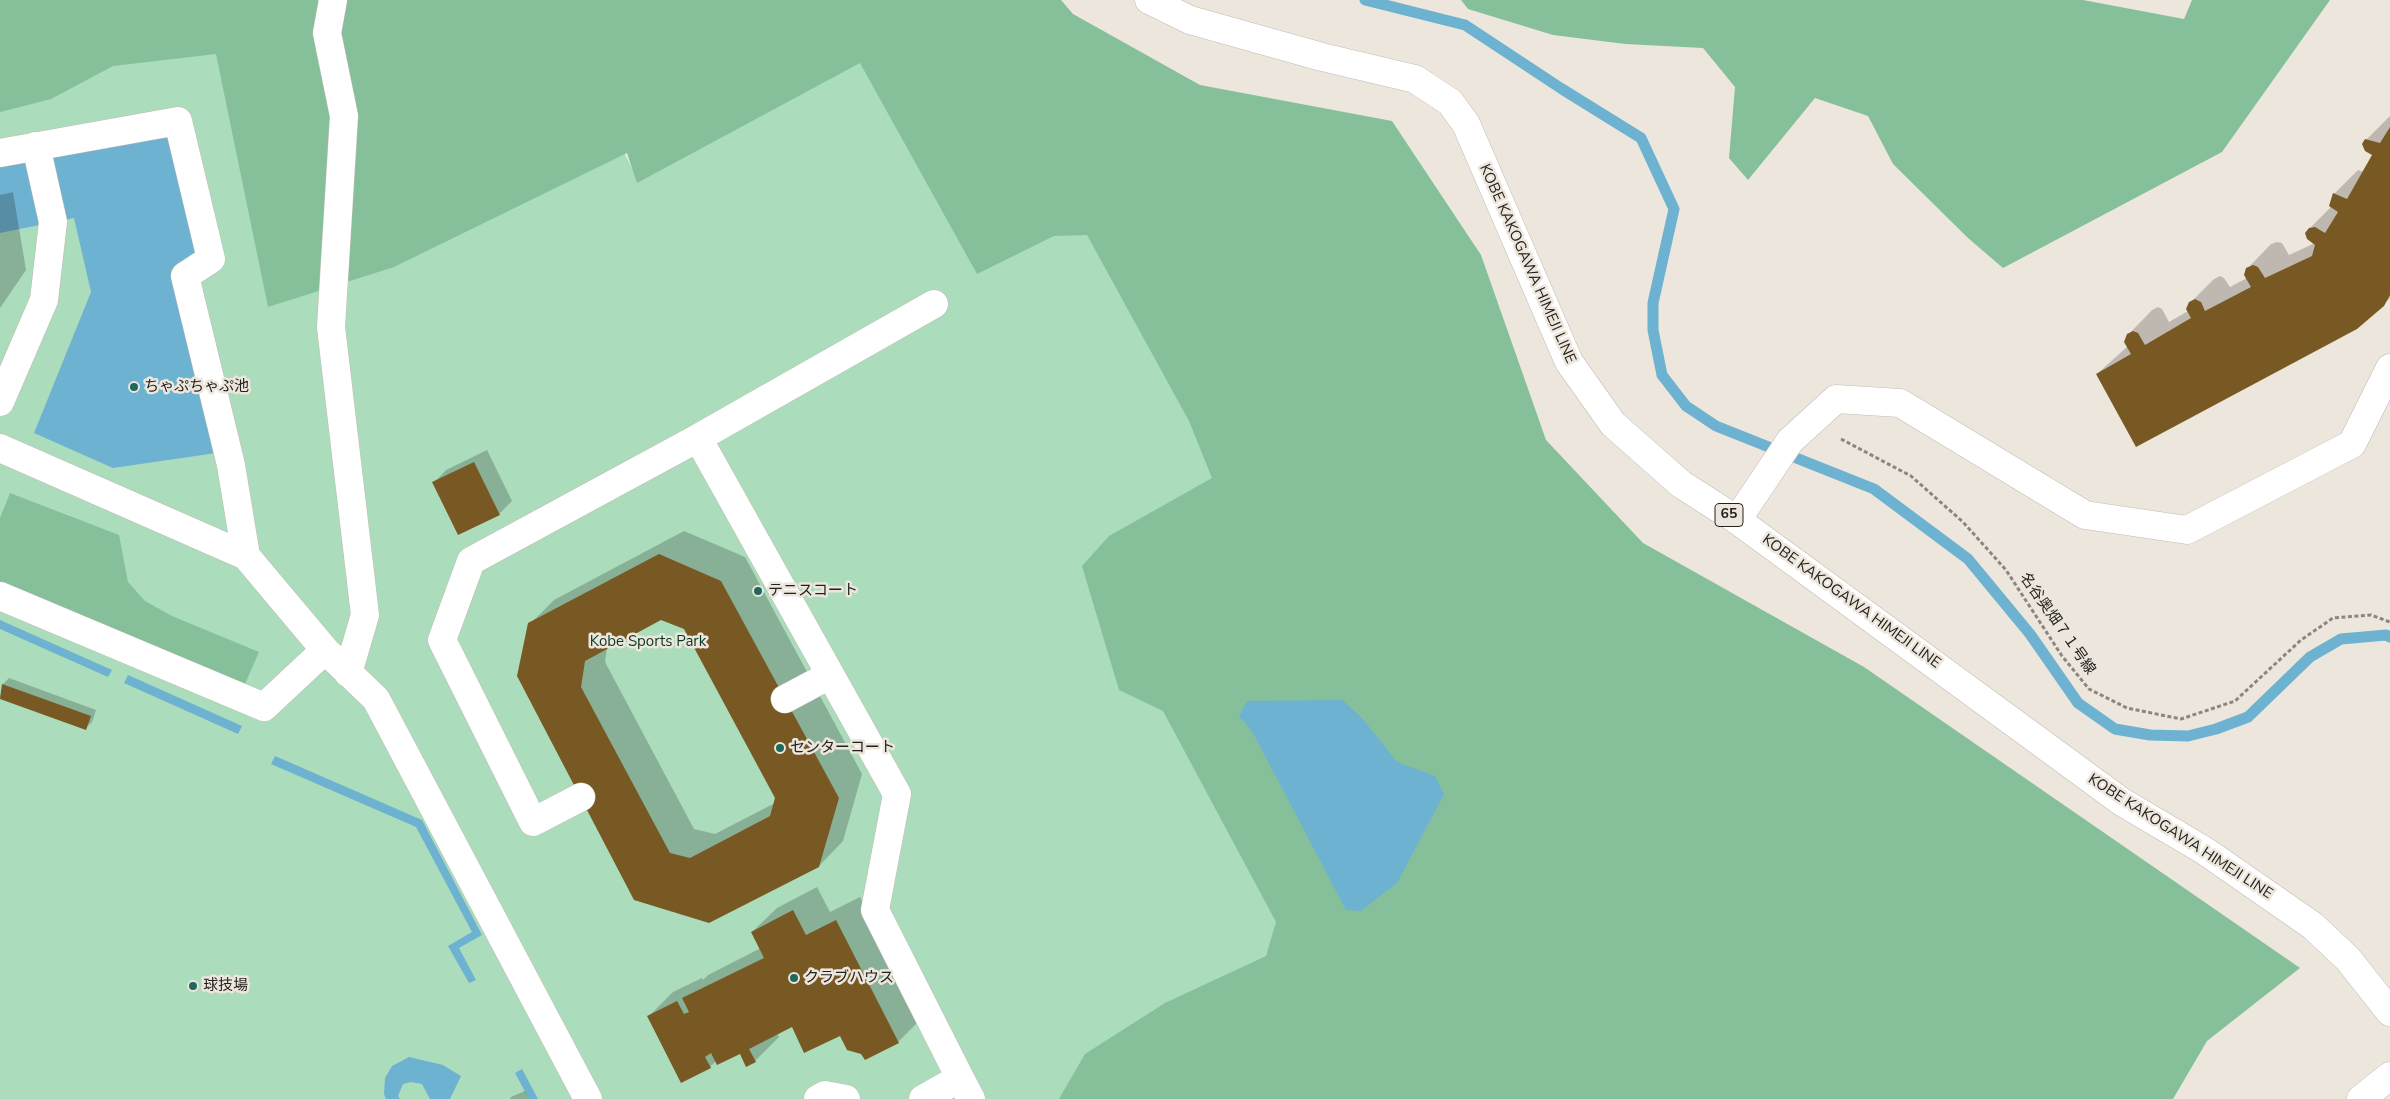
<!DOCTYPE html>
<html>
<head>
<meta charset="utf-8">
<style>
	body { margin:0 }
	canvas { display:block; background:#ede6dd }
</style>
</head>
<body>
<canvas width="2390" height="1099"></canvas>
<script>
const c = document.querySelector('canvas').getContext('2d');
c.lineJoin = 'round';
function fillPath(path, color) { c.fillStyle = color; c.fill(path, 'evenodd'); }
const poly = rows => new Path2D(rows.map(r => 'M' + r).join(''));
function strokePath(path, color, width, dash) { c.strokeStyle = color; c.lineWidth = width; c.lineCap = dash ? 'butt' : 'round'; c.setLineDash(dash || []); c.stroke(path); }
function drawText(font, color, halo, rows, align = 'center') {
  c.font = font + ' "Nunito Sans","Noto Sans JP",sans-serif'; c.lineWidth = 5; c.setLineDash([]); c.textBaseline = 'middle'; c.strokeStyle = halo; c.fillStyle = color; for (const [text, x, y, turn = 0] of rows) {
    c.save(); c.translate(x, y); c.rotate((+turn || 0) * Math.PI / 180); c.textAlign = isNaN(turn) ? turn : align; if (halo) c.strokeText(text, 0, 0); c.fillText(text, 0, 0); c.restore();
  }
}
fillPath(poly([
	[0,0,622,149,634,172,861,53,1083,204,1235,481,1283,918,1276,959,1089,1099,0,1099]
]), '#abdcbc');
fillPath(poly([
	[0,0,1061,0,1073,14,1200,85,1392,121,1481,255,1546,440,1643,543,1864,667,2300,968,2207,1041,2173,1099,1059,1099,1085,1054,1165,1003,1266,956,1276,922,1163,711,1119,690,1082,566,1109,536,1212,478,1189,421,1087,235,1054,236,977,274,860,63,637,183,627,153,394,267,268,307,216,54,113,66,51,99,0,112],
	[1461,0,2083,0,2184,19,2192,0,2330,0,2222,152,2003,268,1968,238,1893,164,1868,116,1815,98,1748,180,1729,158,1735,87,1703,48,1625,44,1553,35,1468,9],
	[10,493,119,535,128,582,145,601,172,616,259,652,245,684,0,583,0,518]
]), '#85c09b');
fillPath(poly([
	[171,134,201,256,175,270,216,453,113,468,34,433,91,292,74,218,0,233,0,167],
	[0,620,112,670,108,677,0,629],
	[128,675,242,726,238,734,124,683],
	[1342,700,1362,718,1397,762,1435,776,1444,794,1397,883,1361,911,1346,910,1252,731,1239,716,1247,701],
	[275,756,422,820,482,935,459,948,476,980,469,983,448,946,472,932,416,827,271,764],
	[409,1057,443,1065,461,1076,450,1099,430,1099,422,1084,411,1082,403,1084,398,1096,400,1099,386,1099,384,1094,385,1078,392,1066],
	[522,1069,538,1099,529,1099,515,1073]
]), '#6db2d0');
fillPath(poly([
	[2390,116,2390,298,2383,305,2097,374,2128,346,2128,335,2152,310,2158,307,2162,309,2169,322,2188,311,2190,303,2214,279,2220,276,2224,278,2230,287,2247,278,2247,269,2271,244,2277,242,2282,243,2289,255,2315,243,2309,229,2332,206,2334,194,2358,170,2364,172,2373,155,2366,140],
	[13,192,26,270,0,308,0,195],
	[487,450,512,501,499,514,459,534,434,483,446,470],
	[684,531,745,557,862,774,843,841,819,866,709,921,530,624,554,600],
	[661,619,685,628,777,798,775,803,715,834,694,829,605,662,607,648],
	[9,678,96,710,92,722,85,729,0,698,3,684],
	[817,887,830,912,860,897,922,1018,898,1042,862,1052,840,1034,792,1025,777,1033,779,1037,755,1061,741,1052,716,1061,710,1067,649,1016,673,992,702,978,703,980,708,975,761,948,752,932,777,908],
	[525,1091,529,1099,510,1099,511,1097]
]), '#0003');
strokePath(poly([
	[1365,0,1465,25,1562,89,1641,138,1674,209,1653,303,1653,330,1662,375,1686,406,1716,426,1874,489,1968,559,2030,634,2078,703,2115,729,2150,735,2188,736,2216,729,2248,717,2310,657,2341,639,2386,635,2390,637]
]), '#6db2d0', 11);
fillPath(poly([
	[2390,127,2390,295,2384,306,2357,329,2136,447,2096,374,2131,354,2124,342,2127,334,2133,331,2138,333,2145,345,2191,318,2186,309,2189,302,2195,299,2201,302,2205,311,2251,287,2244,275,2246,268,2253,265,2258,267,2265,278,2312,256,2315,245,2307,239,2305,233,2309,228,2315,227,2325,233,2338,212,2329,206,2333,193,2347,199,2372,155,2365,151,2362,144,2365,139,2380,143],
	[474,462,500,515,458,535,432,482],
	[659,554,721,581,839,798,819,867,709,923,634,900,517,676,528,623],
	[661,620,684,629,775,798,770,816,690,858,670,853,581,687,585,661],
	[2,684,91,716,86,730,0,699],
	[793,910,806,935,836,920,899,1043,865,1060,861,1054,847,1050,840,1036,804,1053,792,1027,749,1049,756,1062,746,1067,740,1054,717,1065,711,1053,705,1057,711,1068,681,1083,647,1016,677,1001,684,1014,689,1012,682,998,764,958,751,932]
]), '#795923');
const street = poly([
	[333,0,327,33,344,116,331,327,365,615,348,673],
	[0,153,178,121,211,259,185,276,231,465,246,556,0,448],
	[0,402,44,300,53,222,36,146],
	[698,438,934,304],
	[1737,520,1790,441,1836,399,1900,403,2085,515,2187,530,2352,444,2390,368],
	[246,556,325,650],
	[0,596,264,707,325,650,376,699,588,1099],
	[785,699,830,675],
	[581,797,533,822,442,640,471,561,698,438,897,794,875,910,960,1078],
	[818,1099,825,1095,846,1099],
	[923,1099,960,1078,971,1099],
	[2361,1099,2390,1076]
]);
const primary = poly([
	[1149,0,1190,20,1322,57,1415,79,1450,102,1466,124,1569,362,1613,424,1681,484,1737,520,2122,802,2205,851,2313,926,2348,959,2390,1012]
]);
strokePath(street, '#c2bcb3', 29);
strokePath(primary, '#c2bcb3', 29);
strokePath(poly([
	[1841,439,1911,476,1963,522,2006,570,2062,656,2089,689,2127,708,2181,719,2235,701,2301,640,2333,618,2371,615,2390,622]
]), '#8b8680', 3, [4, 2.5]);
strokePath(street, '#fff', 28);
strokePath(primary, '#fff', 28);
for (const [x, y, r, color] of [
	[134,387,5,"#21675b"],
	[758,591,5,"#21675b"],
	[780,748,5,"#21675b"],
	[794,978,5,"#21675b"],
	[193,986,5,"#21675b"]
]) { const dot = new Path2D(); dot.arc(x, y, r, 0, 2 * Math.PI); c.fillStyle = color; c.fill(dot); strokePath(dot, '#ede6dd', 2); }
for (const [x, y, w] of [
	[1729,515,28]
]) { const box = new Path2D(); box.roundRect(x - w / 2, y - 11.5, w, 23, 4); c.fillStyle = '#ede6dd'; c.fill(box); strokePath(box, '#23211d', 1); }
drawText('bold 14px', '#23211d', null, [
	["65",1729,515]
]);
drawText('15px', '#23211d', '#ede6dd', [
	["KOBE KAKOGAWA HIMEJI LINE",1527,264,66],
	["KOBE KAKOGAWA HIMEJI LINE",1851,602,36],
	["名谷奥畑７１号線",2057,624,55],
	["KOBE KAKOGAWA HIMEJI LINE",2180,837,33]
]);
drawText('15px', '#23211d', '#ede6dd', [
	["ちゃぷちゃぷ池",144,387],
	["テニスコート",768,591],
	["センターコート",790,748],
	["クラブハウス",804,978],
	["球技場",203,986]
], 'left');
drawText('15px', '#073920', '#ede6dd', [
	["Kobe Sports Park",648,642]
]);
</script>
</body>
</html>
